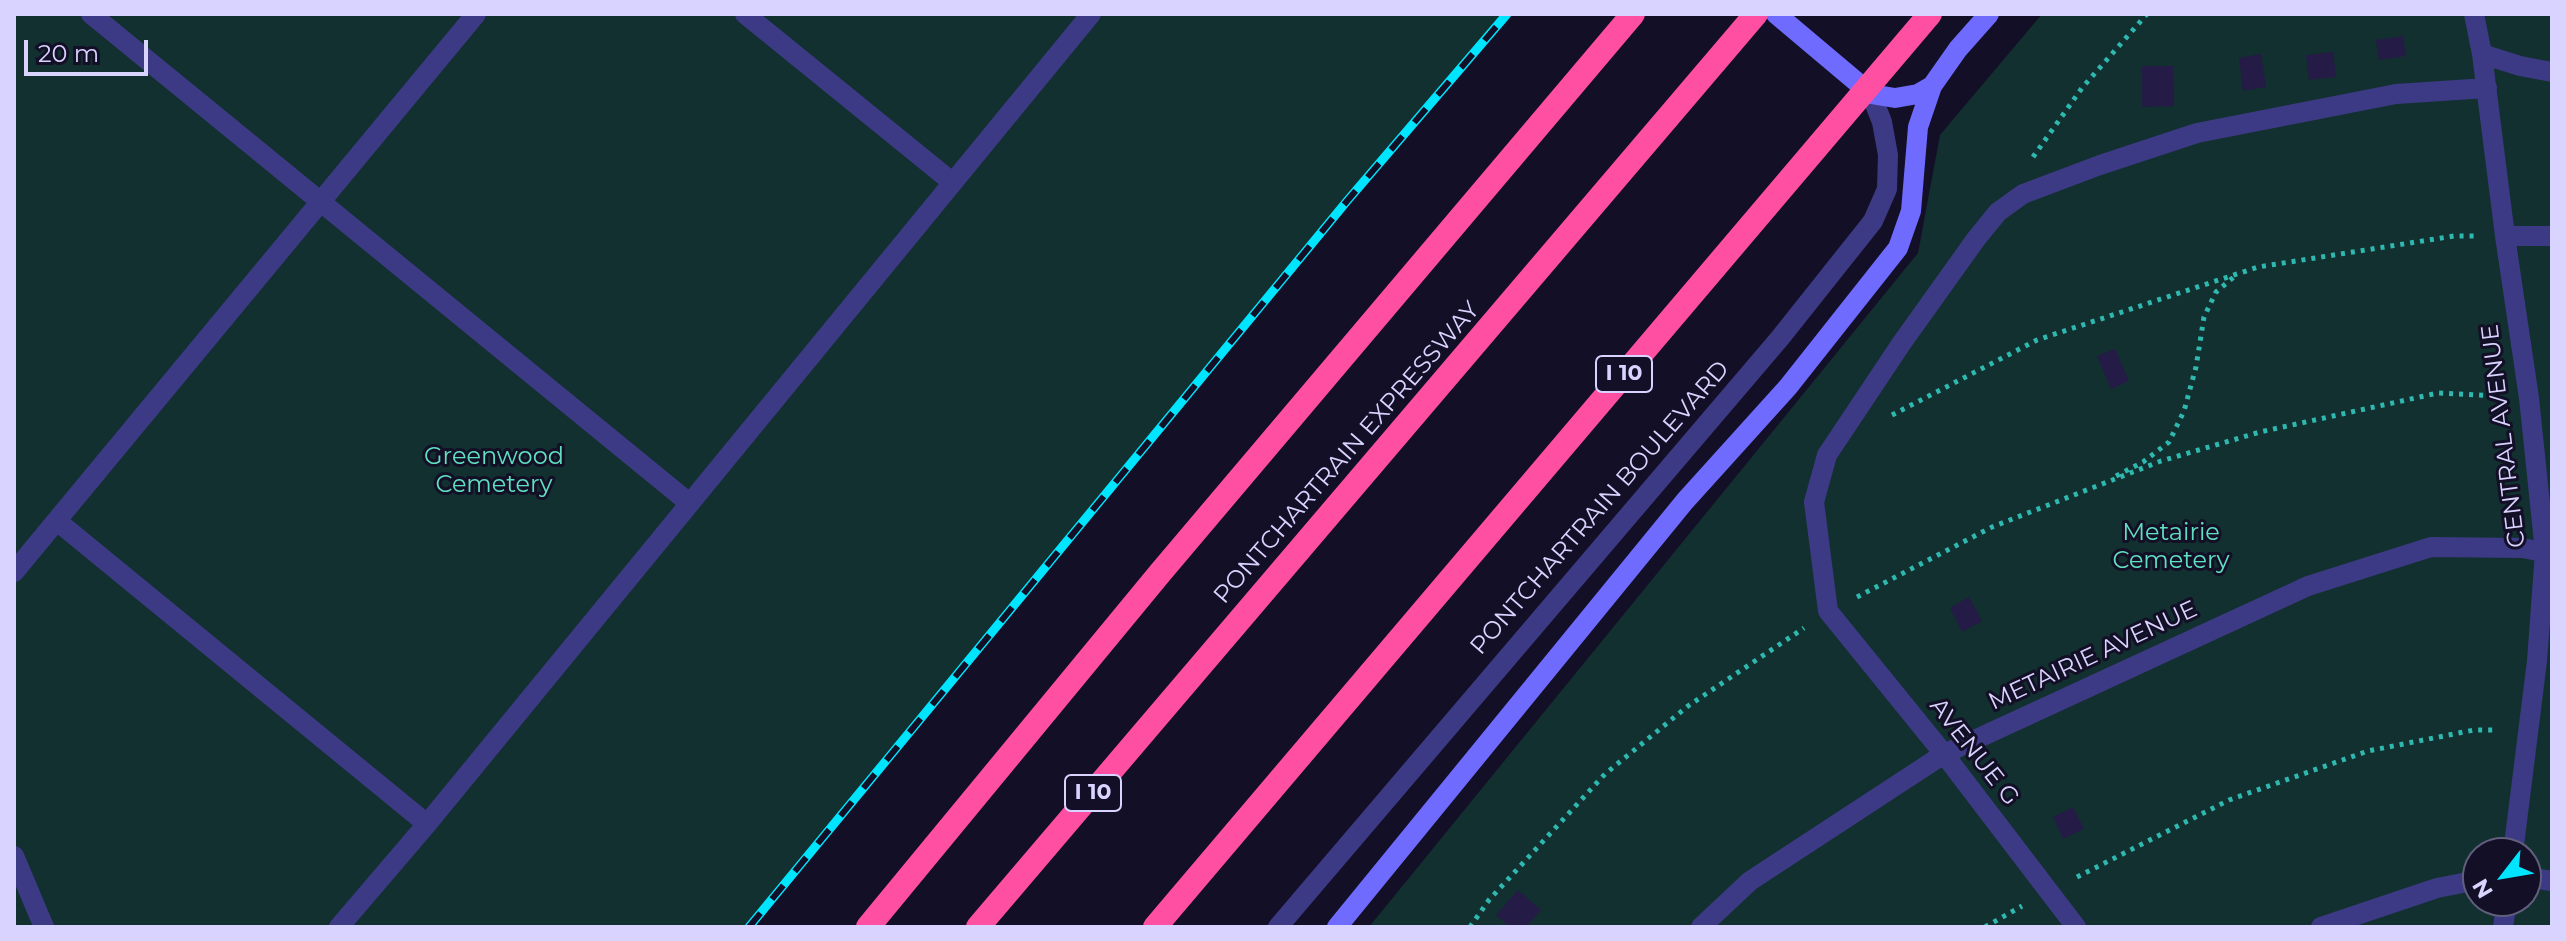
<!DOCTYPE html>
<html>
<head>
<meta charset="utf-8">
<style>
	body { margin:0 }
	#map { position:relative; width:2566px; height:941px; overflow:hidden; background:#130f26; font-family:Montserrat,sans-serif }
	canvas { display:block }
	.frame { position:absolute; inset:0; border:16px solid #d9d4ff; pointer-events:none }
	.north { position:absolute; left:2462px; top:837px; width:80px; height:80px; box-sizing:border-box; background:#130f26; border:2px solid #625e7d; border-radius:50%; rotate:239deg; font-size:22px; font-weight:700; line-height:32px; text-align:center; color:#d9d4ff }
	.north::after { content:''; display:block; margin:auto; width:28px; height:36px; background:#00e5ff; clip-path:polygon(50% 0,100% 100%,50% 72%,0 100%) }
	.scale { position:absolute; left:24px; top:40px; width:124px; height:36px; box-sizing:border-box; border:4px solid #d9d4ff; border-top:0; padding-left:10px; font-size:24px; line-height:28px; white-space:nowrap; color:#d9d4ff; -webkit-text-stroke:6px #130f26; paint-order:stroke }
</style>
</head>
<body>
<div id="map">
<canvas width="2566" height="941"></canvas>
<div class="frame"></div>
<div class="north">N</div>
<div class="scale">20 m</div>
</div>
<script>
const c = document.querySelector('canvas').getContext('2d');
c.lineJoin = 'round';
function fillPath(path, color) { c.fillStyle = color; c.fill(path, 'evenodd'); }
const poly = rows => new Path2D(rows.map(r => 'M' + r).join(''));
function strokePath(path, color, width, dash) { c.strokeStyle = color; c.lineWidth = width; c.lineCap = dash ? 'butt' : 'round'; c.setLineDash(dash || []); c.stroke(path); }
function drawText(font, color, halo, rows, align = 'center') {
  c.font = font + ' Montserrat,sans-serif'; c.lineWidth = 6; c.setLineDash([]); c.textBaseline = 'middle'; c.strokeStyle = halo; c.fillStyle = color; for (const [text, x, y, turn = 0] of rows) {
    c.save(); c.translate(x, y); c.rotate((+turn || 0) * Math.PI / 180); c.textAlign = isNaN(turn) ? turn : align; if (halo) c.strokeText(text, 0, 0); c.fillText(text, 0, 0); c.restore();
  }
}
fillPath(poly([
	[14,14,1507,14,1347,201,749,927,14,927],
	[2042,14,2552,14,2552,927,1369,927,1918,253,1940,135],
	[2478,853,2526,853,2526,901,2478,901]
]), '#12302f');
fillPath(poly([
	[2403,36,2406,56,2379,60,2376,40],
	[2333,52,2336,77,2309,80,2306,55],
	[2261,54,2266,87,2243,91,2239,58],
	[2142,66,2173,66,2174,106,2142,107],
	[2115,349,2129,381,2111,389,2097,356],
	[1969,597,1982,621,1962,632,1950,608],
	[2073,807,2084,829,2063,839,2053,817],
	[1518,890,1541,910,1526,927,1510,927,1496,915]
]), '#241b47');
strokePath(poly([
	[2033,157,2082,88,2147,14],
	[1892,415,2037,340,2258,267,2454,236,2474,236],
	[2116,476,2143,462,2169,442,2184,411,2196,367,2204,317,2216,292,2235,276],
	[1857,597,1992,527,2161,461,2260,432,2438,393,2497,396],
	[2077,877,2229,800,2368,751,2474,730,2498,730],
	[1470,927,1489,900,1605,774,1688,706,1804,628],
	[1985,927,2022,906]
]), '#2fb8b0', 5, [4, 6]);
strokePath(poly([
	[91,14,688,502],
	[745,14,952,182],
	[2474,14,2482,54,2505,236,2529,398,2545,552,2537,661,2513,853],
	[2482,54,2520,66,2552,72],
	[2505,236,2552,236],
	[57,521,427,824],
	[14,572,476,14],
	[14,856,44,927],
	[2526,877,2552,881],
	[339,927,427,824,1091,14],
	[1701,927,1750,881,1944,754,2308,586,2431,547,2523,548,2552,554],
	[2076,927,1944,754,1828,611,1814,502,1827,455,1901,344,1976,239,1998,212,2023,194,2100,165,2197,133,2396,94,2487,88],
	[2321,927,2437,888,2478,880],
	[2503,927,2507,901]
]), '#3d3a85', 20);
strokePath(poly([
	[1278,927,1780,338,1873,221,1887,189,1888,155,1882,122,1871,94]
]), '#3d3a85', 20);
strokePath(poly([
	[1776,14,1871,94,1895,98,1918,94,1932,86],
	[1337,927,1685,501,1788,387,1898,248,1911,211,1918,127,1932,86,1958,49,1989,14]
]), '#6f6bff', 20);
strokePath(poly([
	[868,927,1160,573,1633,14],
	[978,927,1756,14],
	[1155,927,1930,14]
]), '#ff4fa3', 24);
const rail = poly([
	[749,927,1347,201,1507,14]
]);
strokePath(rail, '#00e5ff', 9);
strokePath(rail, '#130f26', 6, [18]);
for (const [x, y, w] of [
	[1624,374,56],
	[1093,793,56]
]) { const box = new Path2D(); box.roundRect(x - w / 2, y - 18, w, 36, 6); c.fillStyle = '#130f26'; c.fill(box); strokePath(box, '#d9d4ff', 2); }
drawText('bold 22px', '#d9d4ff', null, [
	["I 10",1624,374],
	["I 10",1093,793]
]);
drawText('24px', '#d9d4ff', '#130f26', [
	["CENTRAL AVENUE",2504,436,-97],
	["PONTCHARTRAIN EXPRESSWAY",1347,453,-49],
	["PONTCHARTRAIN BOULEVARD",1600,508,-49],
	["METAIRIE AVENUE",2093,656,-25],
	["AVENUE G",1974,752,52]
]);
drawText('24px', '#5fe0c0', '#130f26', [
	["Greenwood",494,457],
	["Cemetery",494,485],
	["Metairie",2171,533],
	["Cemetery",2171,561]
]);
</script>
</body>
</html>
